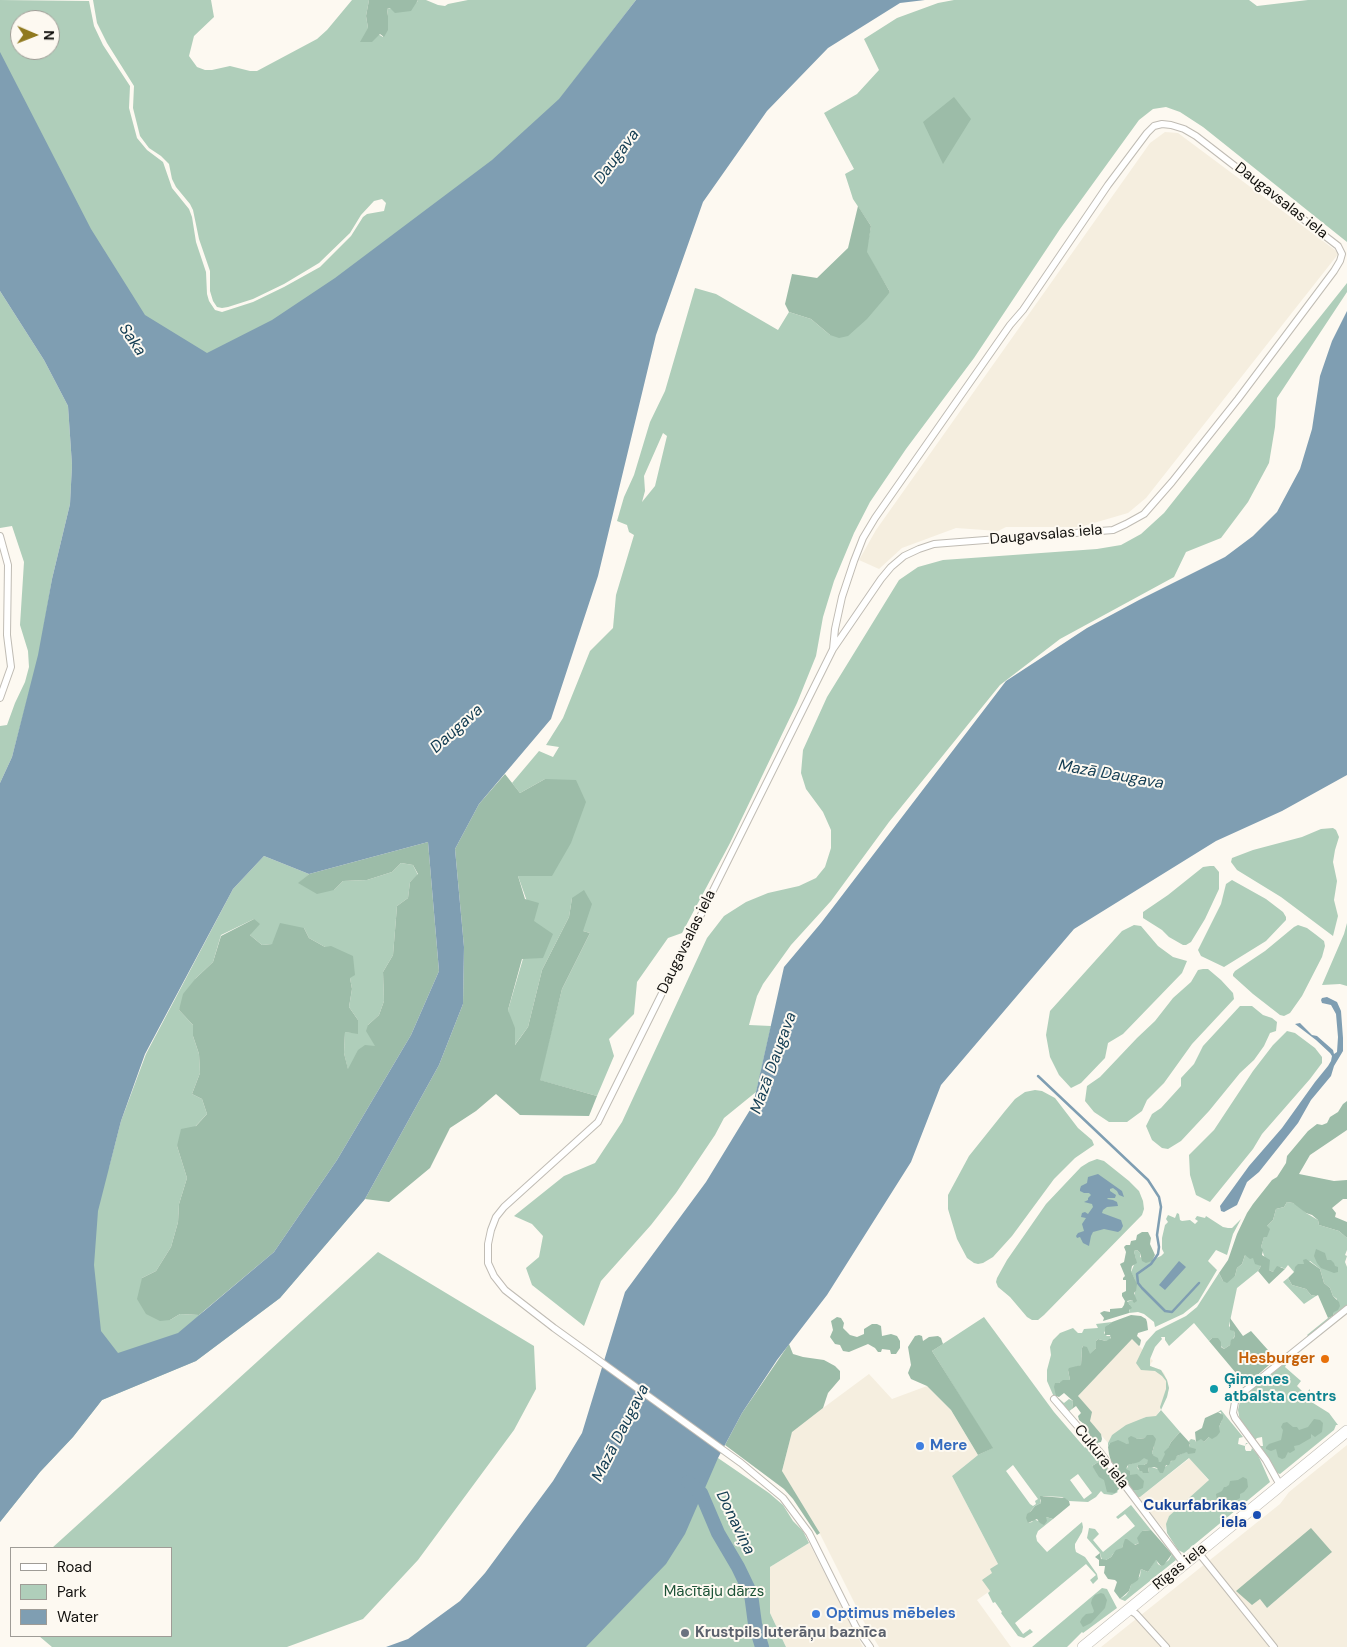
<!DOCTYPE html>
<html>
<head>
<meta charset="utf-8">
<style>
	body { margin:0 }
	#map { position:relative; width:1347px; height:1647px; overflow:hidden; background:#fdf9f1; font-family:"DM Sans",sans-serif }
	canvas { display:block }
	.legend { position:absolute; left:10px; top:1547px; width:162px; height:90px; box-sizing:border-box; background:#fdf9f1; border:1px solid #9f9c96; margin:0; padding:6px 9px; list-style:none; font-size:15px; color:#12110e }
	.legend li { display:flex; align-items:center; gap:10px; height:25px }
	.legend b { width:25px; border:1px solid #9f9c96 }
	.north { position:absolute; left:10px; top:10px; width:50px; height:50px; box-sizing:border-box; background:#fdf9f1; border:1px solid #9f9c96; border-radius:50%; rotate:91deg; font-size:14px; font-weight:700; line-height:20px; text-align:center; color:#12110e }
	.north::after { content:''; display:block; margin:auto; width:18px; height:22px; background:#907a20; clip-path:polygon(50% 0,100% 100%,50% 72%,0 100%) }
</style>
</head>
<body>
<div id="map">
<canvas width="1347" height="1647"></canvas>
<ul class="legend">
<li><b style="height:6px;background:#fff"></b>Road</li>
<li><b style="height:14px;background:#afceba"></b>Park</li>
<li><b style="height:14px;background:#7f9eb2"></b>Water</li>
</ul>
<div class="north">N</div>
</div>
<script>
const c = document.querySelector('canvas').getContext('2d');
c.lineJoin = 'round';
function fillPath(path, color) { c.fillStyle = color; c.fill(path, 'evenodd'); }
const poly = rows => new Path2D(rows.map(r => 'M' + r).join(''));
function strokePath(path, color, width, dash) { c.strokeStyle = color; c.lineWidth = width; c.lineCap = dash ? 'butt' : 'round'; c.setLineDash(dash || []); c.stroke(path); }
function drawText(font, color, halo, rows, align = 'center') {
  c.font = font + ' "DM Sans",sans-serif'; c.lineWidth = 4; c.setLineDash([]); c.textBaseline = 'middle'; c.strokeStyle = halo; c.fillStyle = color; for (const [text, x, y, turn = 0] of rows) {
    c.save(); c.translate(x, y); c.rotate((+turn || 0) * Math.PI / 180); c.textAlign = isNaN(turn) ? turn : align; if (halo) c.strokeText(text, 0, 0); c.fillText(text, 0, 0); c.restore();
  }
}
fillPath(poly([
	[1165,132,1178,133,1339,253,1146,498,1128,513,1080,527,1006,527,998,531,956,528,902,548,879,569,859,560,876,530,1150,143],
	[1132,1338,1153,1361,1151,1363,1150,1366,1161,1370,1164,1373,1167,1380,1169,1388,1167,1397,1156,1417,1146,1417,1112,1435,1108,1443,1089,1421,1078,1396],
	[869,1374,892,1399,927,1386,951,1410,978,1455,952,1476,998,1564,992,1573,990,1591,977,1600,1011,1647,879,1647,864,1622,818,1530,782,1472,792,1431],
	[1347,1445,1347,1647,1101,1647,1280,1504,1289,1492],
	[1332,1552,1267,1608,1260,1599,1252,1604,1237,1591],
	[1190,1458,1209,1481,1169,1516,1165,1531,1167,1533,1137,1497,1140,1497],
	[809,1543,863,1647,786,1647,770,1613,770,1567]
]), '#f5eedf');
fillPath(poly([
	[0,0,89,1,94,26,103,45,130,86,129,108,137,138,147,150,163,162,172,188,189,209,192,217,196,242,206,272,207,294,209,301,215,310,222,312,253,302,284,287,320,267,351,236,363,217,367,214,384,211,386,203,382,199,374,201,361,215,350,233,319,263,284,284,253,299,228,307,222,308,217,307,213,301,210,291,210,271,199,239,193,210,190,204,176,187,172,179,169,164,161,156,149,148,140,136,133,108,134,86,107,43,97,23,93,0,211,0,214,17,194,36,189,56,197,67,205,70,212,70,230,66,250,71,257,71,317,39,327,30,352,0,369,0,366,16,368,28,383,37,388,16,387,9,417,2,418,0,426,0,438,5,445,6,448,4,468,0,636,0,560,99,248,451,0,132],
	[20,20,50,20,50,50,20,50],
	[954,0,1249,0,1257,6,1308,0,1347,0,1347,242,1203,127,1180,112,1166,107,1153,109,1139,120,1060,229,974,358,906,449,870,502,854,533,834,581,823,617,816,656,797,703,730,843,682,933,668,938,637,982,634,1014,609,1039,614,1056,597,1096,539,1080,562,989,590,933,583,931,572,898,569,917,542,970,528,1027,514,1046,508,1010,534,921,518,876,545,779,520,793,512,783,539,751,553,757,559,747,546,745,563,718,590,651,613,628,616,595,634,535,629,532,627,525,617,521,624,497,634,475,650,422,665,391,695,288,716,294,778,330,789,312,811,319,830,335,890,292,866,252,871,226,853,199,845,174,854,169,824,113,857,94,879,70,864,39,897,18,938,3],
	[663,433,667,436,655,486,642,502,645,491,644,476],
	[1347,283,1347,292,1277,398,1275,427,1269,463,1248,502,1221,538,1186,552,1174,577,1060,639,1000,685,889,822,831,901,791,945,763,984,757,996,749,1025,771,1026,756,1092,724,1118,715,1135,676,1193,651,1225,601,1281,584,1326,532,1285,526,1268,539,1257,543,1236,532,1224,514,1216,564,1176,595,1163,622,1122,707,938,724,916,746,902,768,893,799,886,816,878,825,867,831,848,831,830,823,812,806,789,801,773,803,750,827,697,899,580,918,567,943,560,1097,549,1121,545,1141,534,1164,513],
	[0,291,44,360,68,406,72,465,70,504,52,579,39,655,12,757,0,783,0,726,7,725,15,703,25,682,29,667,28,651,20,625,24,562,12,526,0,528],
	[1333,828,1336,830,1339,837,1335,850,1333,862,1337,881,1334,900,1338,916,1333,936,1281,897,1237,870,1231,862,1232,858,1253,850,1302,837,1321,829],
	[264,856,309,874,299,883,334,890,343,881,367,880,392,872,401,863,413,865,418,875,410,882,408,898,397,906,393,955,383,972,384,1001,379,1015,368,1025,376,1046,348,1070,344,1053,345,1032,358,1033,358,1020,349,1007,352,989,350,978,325,947,309,938,304,928,272,944,262,945,250,935,254,919,221,935,213,962,196,978,179,1010,193,1025,193,1036,199,1054,200,1073,192,1094,202,1099,207,1114,177,1146,187,1178,179,1204,178,1222,171,1247,156,1271,142,1278,170,1320,180,1314,199,1315,365,1199,280,1298,196,1361,102,1400,73,1437,40,1472,0,1522,0,984,109,1167,121,1121,146,1054,233,889],
	[1210,866,1214,866,1219,872,1219,889,1205,919,1191,942,1186,945,1183,945,1169,937,1162,930,1143,918,1143,912,1168,895,1203,867],
	[1232,880,1266,899,1283,912,1286,917,1286,920,1266,941,1224,967,1201,956,1198,950,1221,904,1226,884],
	[1347,897,1347,986,1340,984,1322,985,1344,934,1347,923],
	[1134,925,1141,926,1158,946,1173,957,1187,961,1182,973,1123,1034,1108,1043,1105,1058,1081,1083,1071,1088,1059,1075,1050,1057,1046,1035,1050,1011,1122,931],
	[1298,925,1307,928,1315,934,1324,941,1325,946,1322,957,1302,996,1290,1013,1284,1016,1280,1015,1253,994,1233,976,1233,974,1235,971,1265,951,1294,927],
	[1203,969,1208,969,1221,980,1233,993,1234,999,1192,1044,1164,1083,1147,1100,1142,1111,1127,1122,1109,1122,1094,1112,1085,1101,1087,1086,1100,1077,1137,1038,1155,1021,1173,998,1191,982,1198,970],
	[1240,1006,1252,1006,1263,1015,1272,1018,1277,1022,1276,1031,1270,1033,1264,1046,1254,1060,1240,1073,1209,1111,1181,1141,1168,1149,1162,1148,1152,1140,1146,1126,1152,1114,1161,1108,1181,1086,1181,1078,1194,1064,1203,1046],
	[1287,1031,1295,1033,1315,1048,1322,1057,1322,1063,1310,1079,1262,1134,1253,1149,1210,1202,1196,1195,1190,1175,1189,1155,1214,1130,1253,1071,1273,1045],
	[1035,1090,1042,1091,1055,1098,1078,1128,1092,1140,1094,1145,1075,1158,1054,1179,1012,1236,993,1257,983,1263,978,1264,974,1263,967,1258,957,1239,948,1209,948,1195,969,1156,1005,1111,1015,1099,1025,1092],
	[1097,1159,1104,1161,1129,1181,1139,1191,1143,1201,1144,1209,1142,1215,1044,1315,1038,1320,1032,1320,1027,1317,1010,1297,998,1287,996,1282,997,1278,1007,1260,1046,1204,1081,1167,1089,1162],
	[1287,1202,1293,1203,1298,1205,1306,1213,1318,1220,1319,1225,1339,1231,1347,1238,1347,1250,1345,1255,1347,1256,1345,1262,1347,1267,1347,1307,1308,1336,1307,1335,1328,1318,1333,1316,1337,1299,1333,1296,1330,1288,1324,1283,1320,1269,1310,1261,1294,1272,1288,1265,1285,1269,1281,1267,1273,1272,1269,1270,1261,1247,1267,1226,1273,1220,1276,1209,1284,1207],
	[1177,1213,1179,1214,1180,1220,1182,1221,1190,1220,1195,1224,1198,1221,1195,1219,1197,1216,1205,1218,1206,1216,1223,1227,1228,1228,1232,1228,1241,1219,1233,1234,1227,1255,1216,1250,1208,1261,1217,1270,1198,1302,1183,1314,1155,1327,1154,1322,1144,1314,1138,1312,1129,1313,1130,1305,1127,1302,1132,1300,1133,1301,1136,1288,1135,1280,1131,1272,1136,1260,1134,1251,1137,1250,1140,1253,1140,1257,1149,1261,1161,1256,1164,1253,1162,1249,1162,1238,1165,1225,1168,1222,1166,1219,1168,1215,1175,1218],
	[378,1252,534,1346,536,1389,514,1430,418,1560,363,1619,287,1647,52,1647,39,1636,171,1636,171,1548,52,1548],
	[1245,1255,1253,1257,1261,1266,1258,1271,1237,1288,1229,1326,1234,1331,1235,1335,1230,1345,1224,1349,1212,1338,1209,1341,1194,1323,1169,1346,1165,1340,1165,1337,1161,1337,1162,1339,1155,1347,1150,1359,1150,1366,1161,1370,1167,1380,1169,1388,1167,1397,1161,1410,1180,1432,1171,1442,1162,1462,1159,1462,1154,1457,1152,1453,1154,1446,1145,1438,1138,1439,1134,1438,1128,1444,1110,1443,1108,1447,1108,1443,1112,1435,1126,1425,1146,1417,1156,1416,1161,1410,1160,1407,1166,1389,1166,1381,1162,1376,1155,1371,1141,1370,1136,1363,1146,1342,1156,1331,1186,1316,1197,1307,1219,1273,1223,1281,1235,1276,1237,1268,1242,1264],
	[1288,1278,1292,1285,1306,1289,1311,1295,1316,1296,1304,1304,1283,1282],
	[984,1317,1054,1412,1085,1448,1087,1440,1099,1453,1102,1461,1100,1461,1092,1466,1096,1471,1118,1492,1119,1489,1118,1492,1112,1495,1104,1494,1101,1491,1096,1497,1088,1502,1069,1501,1062,1497,1043,1496,1040,1500,1041,1503,1035,1506,1029,1513,1028,1523,1032,1522,1034,1519,1038,1521,1046,1517,1053,1519,1038,1531,1036,1536,1037,1541,1047,1552,1082,1522,1083,1527,1082,1532,1075,1544,1075,1548,1076,1552,1085,1557,1097,1574,1098,1579,1093,1584,1090,1580,1096,1575,1086,1564,1015,1623,1023,1634,1030,1629,1033,1632,1024,1638,1018,1636,1001,1613,1002,1612,995,1602,993,1603,988,1593,990,1591,982,1580,992,1573,990,1569,998,1564,952,1476,978,1455,992,1448,932,1351],
	[1013,1465,1038,1499,1035,1501,1036,1504,1033,1506,1030,1504,1006,1471],
	[1078,1474,1092,1493,1084,1499,1070,1480],
	[1112,1322,1108,1325,1104,1333,1107,1336,1111,1336,1110,1340,1106,1341,1098,1339,1096,1341,1096,1348,1090,1355,1083,1346,1082,1348,1081,1365,1068,1370,1070,1380,1065,1380,1059,1383,1056,1396,1064,1403,1069,1399,1073,1401,1072,1409,1068,1412,1054,1397,1047,1381,1047,1370,1051,1355,1050,1347,1053,1340,1060,1333,1073,1328,1078,1333,1082,1333,1084,1329,1098,1328,1096,1324],
	[1288,1361,1285,1367,1301,1381,1297,1386,1305,1394,1310,1389,1310,1398,1313,1403,1329,1413,1338,1425,1336,1425,1334,1430,1280,1474,1277,1473,1260,1446,1263,1446,1262,1437,1257,1438,1255,1440,1240,1421,1238,1410,1240,1401,1243,1396],
	[1221,1410,1243,1437,1239,1438,1238,1444,1245,1446,1246,1443,1248,1443,1245,1445,1245,1449,1246,1451,1251,1451,1252,1448,1258,1455,1270,1482,1184,1553,1178,1550,1167,1533,1166,1524,1169,1516,1209,1480,1189,1458,1140,1497,1137,1497,1131,1490,1142,1480,1130,1475,1125,1469,1128,1467,1128,1465,1139,1461,1144,1457,1149,1460,1147,1463,1144,1465,1138,1465,1137,1466,1138,1469,1147,1473,1149,1473,1148,1468,1151,1467,1158,1469,1165,1467,1177,1456,1192,1449,1188,1447,1190,1445,1189,1441,1191,1439,1195,1440,1196,1442,1201,1438,1204,1442,1219,1427,1222,1420,1221,1412,1218,1412],
	[718,1458,769,1493,783,1505,793,1521,803,1531,809,1543,770,1567,770,1613,786,1647,550,1647,689,1473],
	[1131,1505,1151,1530,1142,1531,1139,1543,1134,1545,1129,1542,1123,1545,1122,1549,1113,1554,1111,1557,1106,1560,1102,1560,1100,1553,1087,1538,1089,1528,1095,1529,1099,1534,1093,1540,1103,1552,1135,1526,1125,1514,1118,1519,1116,1517],
	[1172,1554,1175,1557,1176,1560,1125,1601,1120,1599,1126,1595,1129,1591,1131,1585,1140,1576,1141,1569,1148,1572,1156,1559,1158,1564,1161,1566,1169,1560],
	[1102,1588,1107,1589,1117,1608,1083,1633,1082,1632,1067,1647,1032,1647]
]), '#afceba');
fillPath(poly([
	[369,0,418,0,411,11,395,13,390,8,387,9,388,16,388,30,384,37,380,34,372,42,360,42,368,28,366,16],
	[954,97,971,119,943,164,923,122],
	[858,206,871,226,867,252,890,292,867,319,848,336,839,338,830,335,811,319,789,312,785,304,792,274,817,278,848,248],
	[505,774,520,793,545,779,576,780,586,802,571,843,552,876,518,876,525,899,539,903,534,921,553,934,543,958,522,959,508,1010,515,1028,515,1045,528,1027,542,970,569,917,572,898,584,890,592,904,583,931,590,933,562,989,540,1080,597,1096,589,1116,520,1115,496,1094,476,1111,450,1128,430,1168,389,1202,365,1199,439,1065,463,1004,464,947,455,849,479,804],
	[428,842,439,971,411,1035,337,1160,274,1252,199,1315,180,1314,170,1320,160,1321,146,1314,137,1299,142,1278,156,1271,171,1247,178,1222,179,1204,187,1178,177,1146,181,1129,196,1126,207,1114,202,1099,192,1094,200,1073,199,1054,193,1036,193,1025,179,1010,183,994,196,978,213,962,221,936,254,919,260,924,250,935,262,945,272,944,280,923,304,928,309,938,325,947,331,946,353,956,355,975,350,978,352,989,349,1007,358,1020,358,1034,345,1032,344,1053,348,1069,358,1050,365,1045,375,1046,366,1031,368,1025,379,1015,384,1001,383,972,393,955,397,906,408,898,410,882,418,874,413,865,401,863,392,872,367,880,343,881,334,890,317,894,298,883,309,874],
	[1347,1101,1347,1130,1310,1155,1299,1174,1334,1181,1347,1180,1347,1199,1343,1199,1332,1208,1336,1213,1335,1217,1347,1222,1347,1238,1339,1231,1319,1225,1318,1220,1312,1215,1306,1213,1293,1203,1287,1202,1284,1207,1276,1209,1273,1220,1267,1226,1270,1229,1267,1237,1264,1237,1261,1247,1263,1250,1262,1255,1270,1260,1269,1270,1273,1272,1277,1266,1285,1269,1269,1284,1258,1271,1261,1266,1255,1264,1253,1258,1250,1259,1245,1255,1242,1264,1237,1268,1235,1276,1227,1283,1223,1281,1219,1273,1228,1260,1237,1234,1247,1213,1253,1204,1272,1180,1277,1177,1286,1163,1287,1156,1308,1131,1317,1124,1322,1125,1327,1123,1330,1117,1338,1112,1343,1104],
	[1142,1232,1148,1232,1151,1238,1150,1244,1155,1255,1152,1261,1146,1263,1142,1261,1140,1253,1137,1250,1134,1251,1137,1263,1132,1266,1131,1271,1137,1284,1136,1291,1134,1293,1137,1301,1134,1303,1132,1300,1127,1301,1132,1308,1129,1310,1129,1313,1103,1321,1104,1318,1100,1313,1104,1311,1110,1312,1110,1309,1122,1308,1124,1305,1125,1301,1122,1296,1122,1293,1126,1291,1126,1280,1123,1280,1123,1278,1125,1276,1120,1264,1124,1262,1126,1252,1124,1247,1126,1245,1130,1245,1131,1241,1136,1240,1137,1235],
	[1316,1249,1325,1253,1327,1260,1331,1260,1334,1263,1335,1266,1338,1267,1338,1272,1334,1273,1321,1268,1317,1263,1314,1256],
	[1306,1259,1320,1269,1324,1283,1330,1288,1333,1296,1339,1302,1340,1306,1338,1310,1334,1312,1333,1316,1328,1318,1318,1295,1316,1296,1311,1295,1306,1289,1292,1285,1288,1278,1294,1272,1295,1267,1298,1264,1304,1264,1303,1260],
	[1131,1315,1141,1316,1146,1319,1147,1322,1148,1330,1138,1333,1137,1336,1141,1340,1140,1345,1139,1346,1132,1339,1078,1396,1092,1412,1090,1421,1101,1434,1102,1439,1101,1442,1097,1443,1093,1441,1084,1431,1084,1424,1079,1420,1078,1416,1081,1413,1076,1406,1072,1409,1073,1401,1064,1393,1059,1397,1056,1396,1054,1387,1055,1383,1059,1383,1063,1380,1070,1380,1068,1370,1069,1368,1081,1365,1082,1348,1083,1346,1087,1347,1090,1354,1096,1348,1096,1341,1098,1339,1106,1341,1111,1338,1110,1335,1105,1335,1105,1327,1112,1322],
	[837,1317,841,1318,844,1323,843,1328,850,1335,857,1337,864,1334,864,1329,872,1324,877,1324,881,1326,882,1336,891,1334,897,1336,900,1341,900,1348,896,1354,891,1354,890,1350,882,1349,881,1352,878,1352,875,1348,868,1344,849,1352,843,1351,840,1345,835,1344,830,1337,833,1330,831,1321],
	[1230,1318,1243,1336,1251,1331,1276,1359,1246,1385,1209,1341,1212,1338,1218,1338,1221,1342,1221,1347,1224,1349,1230,1345,1231,1340,1234,1338,1235,1335,1234,1331,1230,1330],
	[919,1335,922,1336,923,1341,929,1337,938,1336,941,1338,943,1344,932,1351,993,1448,978,1455,951,1410,927,1386,911,1379,908,1373,911,1365,908,1347,915,1336],
	[789,1344,793,1354,803,1357,824,1360,835,1366,840,1371,840,1379,828,1393,823,1408,792,1432,782,1471,818,1530,820,1533,817,1535,793,1499,784,1489,725,1445,742,1413],
	[1218,1412,1223,1415,1223,1418,1219,1427,1220,1432,1217,1436,1212,1439,1209,1437,1204,1442,1201,1439,1196,1442,1195,1432,1202,1428,1205,1418],
	[1314,1419,1320,1420,1323,1423,1322,1432,1315,1437,1311,1434,1311,1438,1299,1445,1294,1446,1295,1450,1290,1453,1288,1452,1285,1458,1282,1459,1278,1457,1276,1449,1271,1451,1266,1449,1266,1447,1269,1444,1281,1440,1283,1430,1281,1427,1283,1423,1287,1422,1293,1427,1297,1427,1299,1430,1308,1427],
	[1180,1432,1190,1443,1189,1447,1196,1449,1195,1453,1188,1454,1187,1452,1177,1456,1175,1460,1171,1461,1169,1465,1166,1465,1163,1473,1160,1473,1157,1468,1154,1467,1148,1468,1149,1473,1143,1473,1142,1471,1140,1471,1137,1466,1138,1465,1144,1465,1147,1463,1148,1460,1144,1458,1139,1462,1128,1465,1126,1469,1130,1471,1130,1475,1137,1474,1144,1481,1143,1488,1138,1490,1131,1490,1112,1465,1109,1454,1108,1447,1110,1443,1118,1440,1127,1444,1129,1443,1128,1438,1131,1436,1138,1439,1145,1438,1147,1435,1153,1435,1156,1439,1152,1453,1154,1456,1158,1458,1159,1462,1161,1462,1165,1454,1164,1452,1168,1448,1171,1442],
	[1100,1461,1102,1461,1119,1487,1119,1489,1115,1493,1107,1492,1104,1480,1099,1477,1092,1466],
	[1243,1477,1247,1479,1248,1487,1244,1492,1240,1494,1240,1498,1235,1501,1234,1504,1231,1504,1229,1507,1225,1506,1224,1504,1217,1500,1216,1494,1222,1491,1224,1487,1226,1487,1229,1485,1230,1481,1238,1480],
	[1040,1496,1065,1498,1069,1501,1070,1505,1053,1519,1046,1517,1047,1521,1044,1525,1040,1523,1037,1519,1028,1523,1026,1518,1027,1514,1031,1511,1035,1506,1041,1503],
	[1311,1528,1332,1552,1267,1608,1260,1599,1252,1605,1236,1591],
	[1151,1530,1172,1554,1164,1565,1161,1566,1156,1560,1148,1572,1141,1569,1138,1580,1131,1585,1129,1591,1120,1599,1114,1591,1117,1582,1115,1580,1108,1579,1104,1573,1105,1566,1099,1566,1099,1560,1095,1557,1100,1553,1101,1559,1106,1560,1111,1557,1116,1550,1122,1548,1125,1539,1127,1539,1135,1545,1139,1543,1137,1538,1142,1531],
	[1101,1593,1104,1594,1107,1600,1105,1608,1091,1623,1083,1627,1080,1622,1082,1618,1086,1614,1093,1613,1094,1611,1091,1603,1092,1599,1095,1595]
]), '#9cbca8');
fillPath(poly([
	[636,0,925,0,900,3,828,48,767,111,703,202,656,335,598,576,551,719,479,804,455,849,464,947,463,1004,439,1065,365,1199,280,1298,196,1361,102,1400,73,1437,40,1472,0,1522,0,783,12,757,38,655,52,579,70,504,72,465,68,406,44,360,0,291,0,52,91,229,145,315,207,353,272,320,335,278,492,160,559,99],
	[428,842,439,971,411,1035,337,1160,274,1252,178,1333,118,1353,101,1331,94,1265,98,1211,121,1121,145,1054,233,889,264,856,309,874],
	[1347,311,1347,775,1282,811,1216,841,1074,929,941,1085,911,1162,827,1295,777,1360,742,1413,718,1458,685,1534,666,1564,586,1647,386,1647,408,1639,460,1601,485,1573,553,1481,582,1433,625,1292,706,1182,753,1105,784,967,821,923,1006,681,1087,628,1139,600,1225,557,1253,536,1277,512,1300,469,1312,429,1320,376,1332,341],
	[1327,997,1337,1002,1341,1011,1343,1038,1343,1051,1334,1066,1331,1076,1311,1100,1298,1123,1259,1172,1247,1182,1237,1205,1224,1212,1221,1211,1220,1206,1249,1166,1282,1128,1315,1082,1328,1066,1331,1061,1332,1056,1330,1053,1316,1040,1295,1024,1300,1023,1312,1035,1317,1036,1333,1050,1334,1054,1337,1052,1338,1037,1336,1014,1331,1005,1322,1003,1321,1000,1322,998],
	[1098,1174,1122,1191,1124,1197,1119,1195,1117,1191,1113,1188,1110,1189,1110,1191,1116,1195,1115,1198,1108,1198,1107,1199,1113,1200,1117,1202,1118,1206,1107,1207,1103,1210,1102,1213,1121,1220,1123,1226,1121,1230,1118,1232,1104,1229,1093,1232,1091,1236,1089,1246,1083,1243,1080,1237,1077,1238,1076,1236,1078,1233,1084,1231,1082,1224,1086,1218,1081,1217,1082,1213,1085,1212,1088,1214,1093,1207,1092,1204,1084,1202,1088,1200,1088,1198,1091,1195,1089,1193,1084,1193,1080,1191,1080,1189,1081,1186,1087,1183,1088,1177],
	[1179,1261,1186,1267,1165,1290,1159,1285]
]), '#7f9eb2');
strokePath(poly([
	[1038,1076,1148,1180,1159,1197,1161,1207,1157,1235,1159,1247,1158,1254,1151,1264,1137,1274,1138,1283,1142,1288,1165,1311,1172,1312,1199,1283]
]), '#7f9eb2', 2.5);
strokePath(poly([
	[688,1482,701,1493,718,1533,738,1567,751,1594,755,1624,762,1647]
]), '#7f9eb2', 14);
const street = poly([
	[0,536,8,565,7,635,11,667,0,698],
	[833,649,881,579,891,567,904,556,919,549,934,544,1113,530,1126,524,1144,514,1172,482,1238,399,1334,271,1340,261,1342,254,1338,246,1196,136,1184,129,1171,125,1162,124,1154,126,1147,133,1108,185,1023,310,1010,325,875,518,863,538,854,561,842,597,835,629,833,649,598,1122,504,1207,496,1217,491,1230,488,1244,488,1263,494,1276,505,1290,554,1328,741,1463,783,1498,809,1533,856,1627,870,1647],
	[1054,1399,1099,1451,1184,1564],
	[1280,1485,1266,1460,1235,1418,1233,1413,1235,1402,1241,1394,1347,1309],
	[1198,1552,1274,1647],
	[1128,1609,1136,1614,1166,1647]
]);
const highway = poly([
	[1083,1647,1347,1431]
]);
strokePath(street, '#c0bcb4', 8);
strokePath(highway, '#c0bcb4', 12);
strokePath(street, '#fff', 6);
strokePath(highway, '#fff', 11);
for (const [x, y, r, color] of [
	[1325,1359,5,"#e8710a"],
	[1214,1389,5,"#0f9aa8"],
	[920,1446,5,"#3f7fe0"],
	[1257,1515,5,"#1a4fb4"],
	[816,1614,5,"#3f7fe0"],
	[685,1633,5,"#6b7280"]
]) { const dot = new Path2D(); dot.arc(x, y, r, 0, 2 * Math.PI); c.fillStyle = color; c.fill(dot); strokePath(dot, '#fdf9f1', 2); }
drawText('15px', '#12110e', '#fdf9f1', [
	["Daugavsalas iela",1281,201,38],
	["Daugavsalas iela",1046,535,-5],
	["Daugavsalas iela",687,942,-64],
	["Cukura iela",1101,1457,51],
	["Rīgas iela",1180,1567,-39]
]);
drawText('bold 15px', '#c56008', '#fdf9f1', [
	["Hesburger",1315,1359]
], 'right');
drawText('bold 15px', '#0d838f', '#fdf9f1', [
	["Ģimenes",1224,1380],
	["atbalsta centrs",1224,1397]
], 'left');
drawText('bold 15px', '#366cbe', '#fdf9f1', [
	["Mere",930,1446],
	["Optimus mēbeles",826,1614]
], 'left');
drawText('bold 15px', '#164399', '#fdf9f1', [
	["Cukurfabrikas",1247,1506],
	["iela",1247,1523]
], 'right');
drawText('15px', '#1d5337', '#fdf9f1', [
	["Mācītāju dārzs",714,1592]
]);
drawText('bold 15px', '#5b616d', '#fdf9f1', [
	["Krustpils luterāņu baznīca",695,1633]
], 'left');
drawText('italic 16px', '#113b51', '#fdf9f1', [
	["Daugava",617,157,-53],
	["Saka",132,340,56],
	["Daugava",457,729,-42],
	["Mazā Daugava",1111,775,10],
	["Mazā Daugava",774,1063,-70],
	["Mazā Daugava",621,1433,-63],
	["Donaviņa",735,1523,64]
]);
</script>
</body>
</html>
